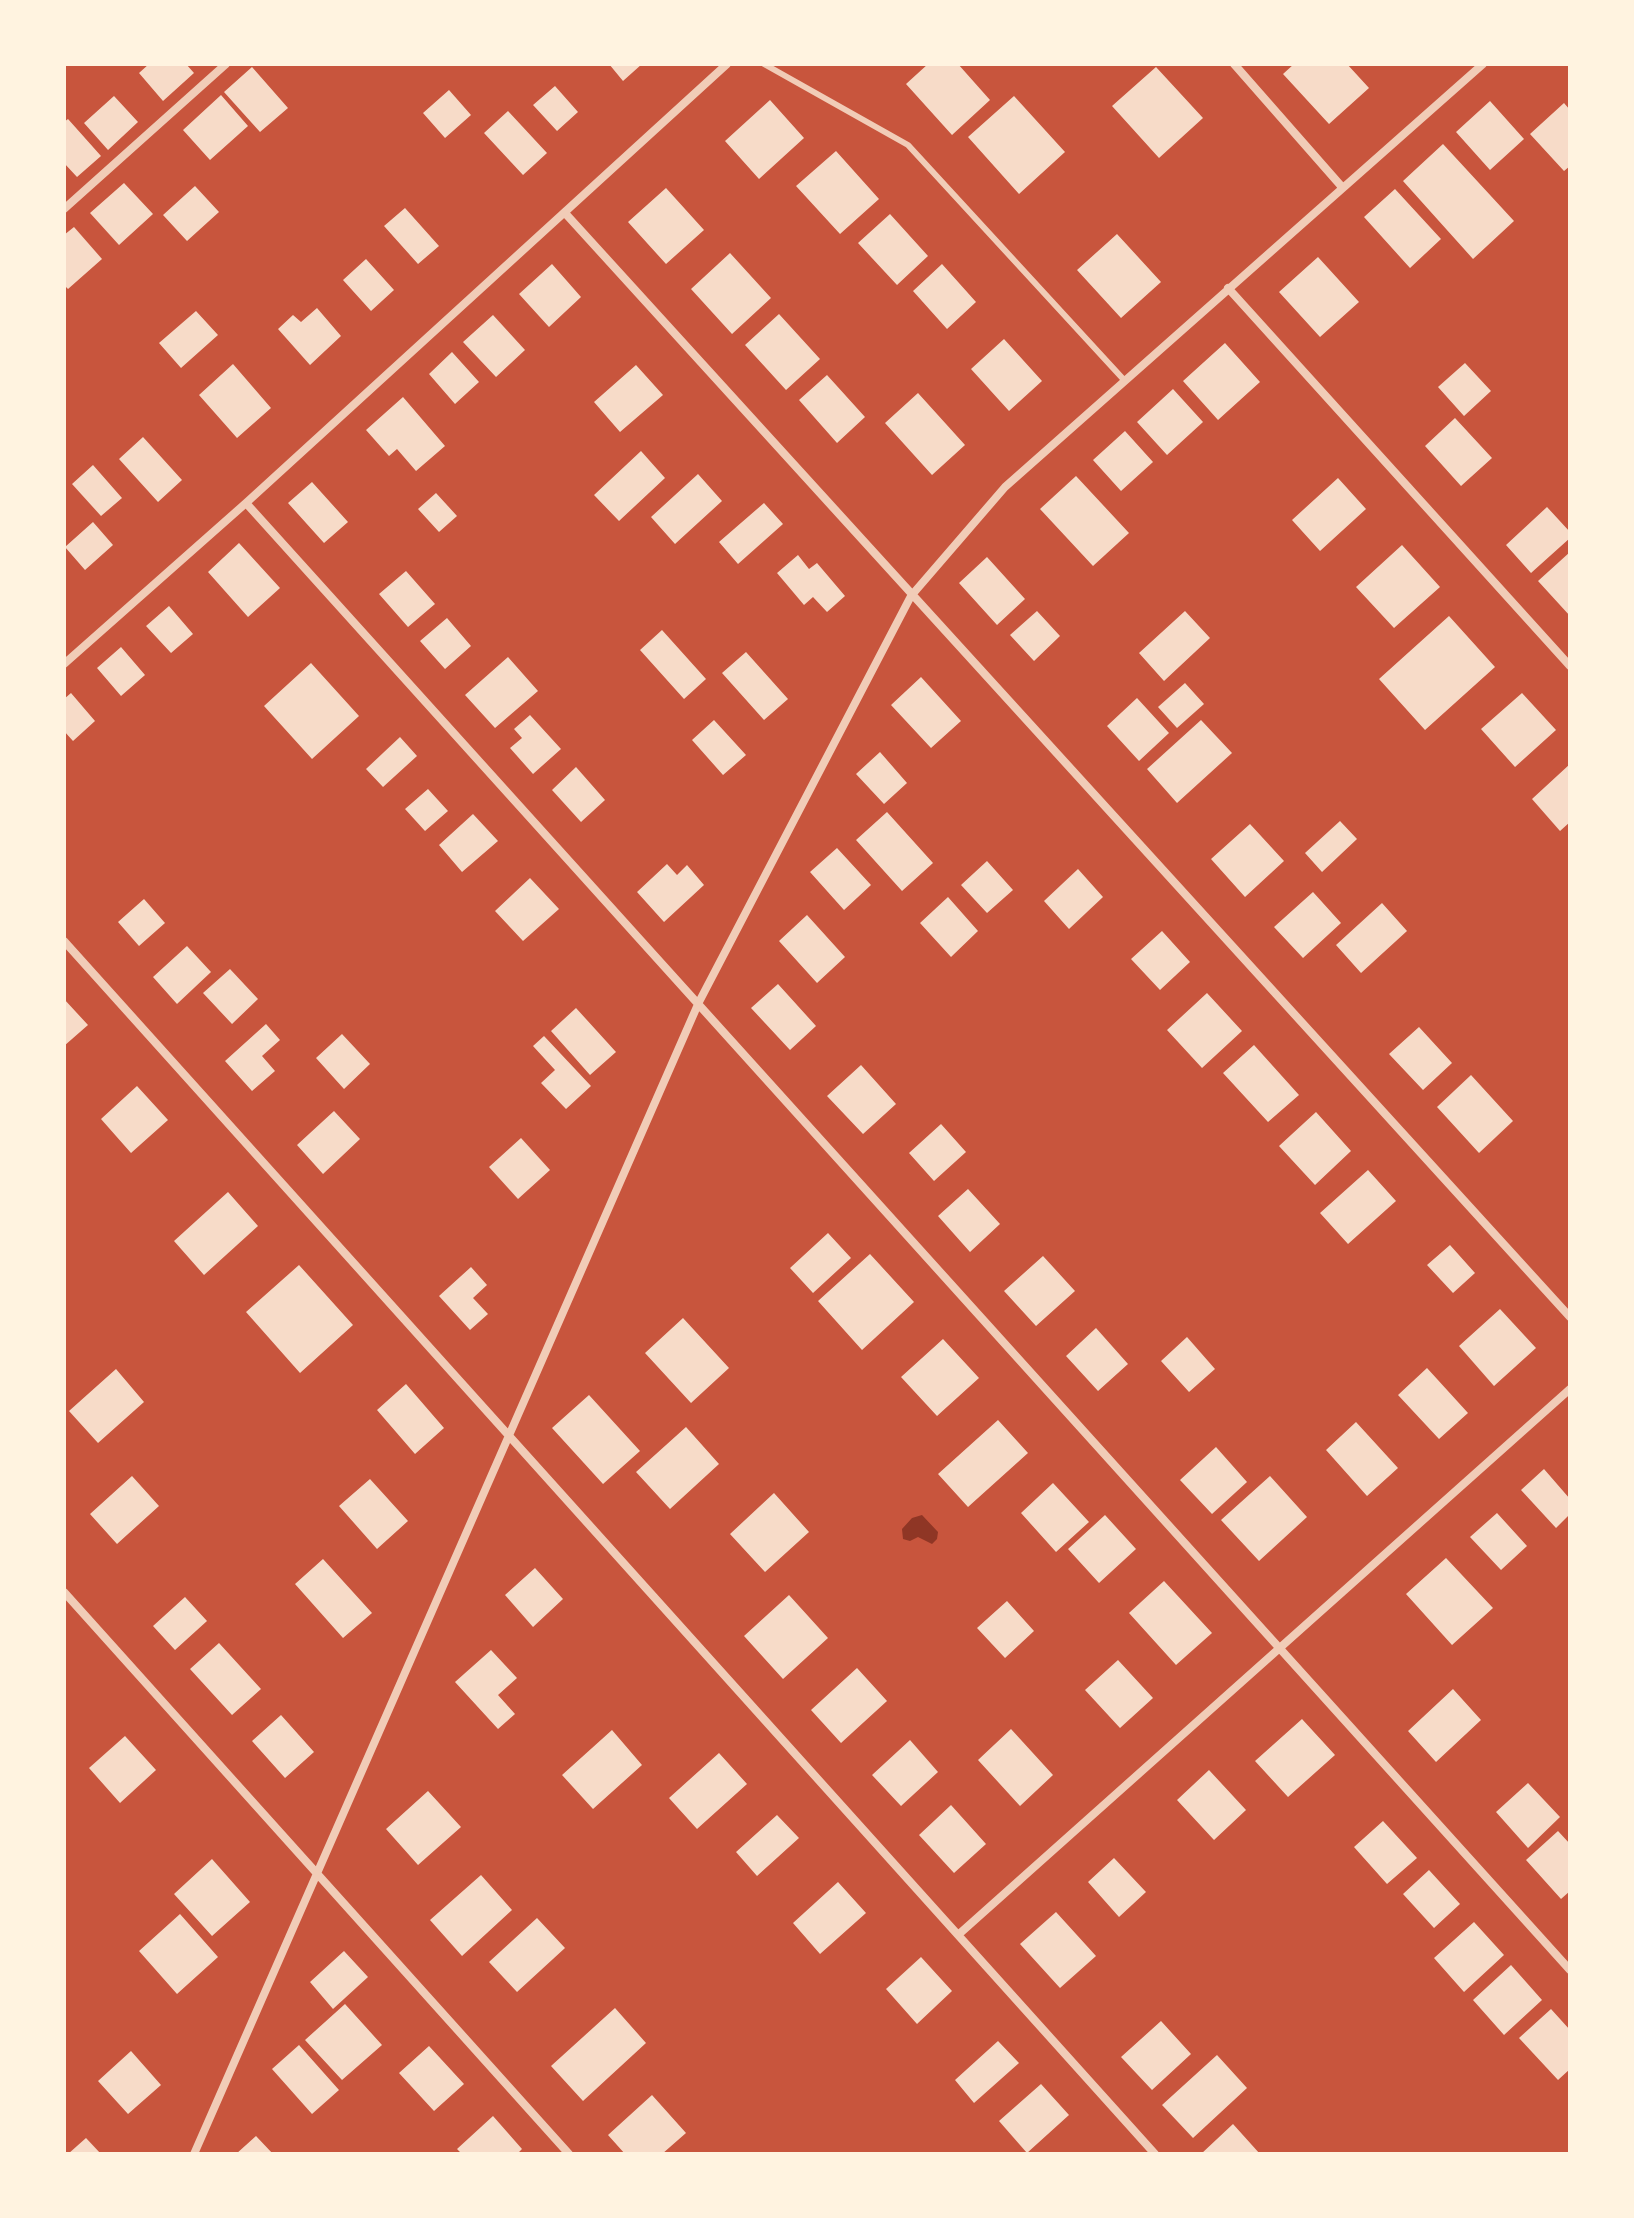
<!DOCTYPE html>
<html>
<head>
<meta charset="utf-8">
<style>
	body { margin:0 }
	#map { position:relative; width:1634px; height:2218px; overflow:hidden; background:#c8553d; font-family:"DejaVu Sans",sans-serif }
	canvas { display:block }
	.frame { position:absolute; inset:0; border:66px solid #fff3e0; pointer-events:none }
</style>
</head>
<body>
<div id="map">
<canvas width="1634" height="2218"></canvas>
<div class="frame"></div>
</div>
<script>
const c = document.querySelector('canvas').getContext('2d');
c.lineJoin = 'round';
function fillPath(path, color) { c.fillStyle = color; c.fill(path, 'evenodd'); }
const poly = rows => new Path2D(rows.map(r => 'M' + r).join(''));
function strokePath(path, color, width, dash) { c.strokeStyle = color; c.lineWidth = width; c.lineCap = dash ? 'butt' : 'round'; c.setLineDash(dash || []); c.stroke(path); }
fillPath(poly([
	[922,1515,938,1532,937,1539,932,1544,918,1537,910,1541,903,1539,902,1529,912,1518]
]), '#8f3625');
fillPath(poly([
	[149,64,186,64,194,73,163,101,139,73],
	[609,64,642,64,623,81],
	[928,64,958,64,990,100,952,135,906,84],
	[1294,64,1347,64,1369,88,1329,124,1283,74],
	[252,67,288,108,260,132,224,92],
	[1156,67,1203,118,1159,158,1112,106],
	[555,86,578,112,557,131,533,105],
	[449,90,471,115,445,138,423,113],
	[221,95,248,126,210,160,183,130],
	[114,96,138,122,108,150,84,123],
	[1014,96,1065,152,1019,194,968,137],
	[770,100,804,138,759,179,725,141],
	[1490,101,1524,139,1490,170,1456,132],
	[1564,103,1570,110,1570,166,1564,171,1530,134],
	[508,111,547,153,523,175,484,133],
	[68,119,101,156,77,177,64,163,64,122],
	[1443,144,1514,221,1473,259,1403,181],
	[836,151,879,199,840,234,796,186],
	[124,183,153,214,119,245,90,213],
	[195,186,219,212,187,241,163,215],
	[666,188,704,230,666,264,628,222],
	[1395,189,1441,239,1410,268,1364,217],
	[405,208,439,246,418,264,384,226],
	[890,214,928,256,897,285,858,243],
	[74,227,102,259,68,289,64,285,64,235],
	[1117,234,1161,282,1121,318,1077,270],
	[730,253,771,298,732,334,691,289],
	[1318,257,1359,302,1320,337,1279,292],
	[366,259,394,290,371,311,343,280],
	[552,264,581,297,549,327,519,294],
	[942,264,976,302,947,329,913,291],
	[317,308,341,336,310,365,278,329,293,315,301,322],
	[196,311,218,335,181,368,159,343],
	[779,314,820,359,786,390,745,345],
	[493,315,525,350,496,377,463,342],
	[1004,339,1042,381,1009,411,971,369],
	[1225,343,1260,382,1218,420,1183,381],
	[452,352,479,382,455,404,429,374],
	[1465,363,1491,391,1464,416,1438,387],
	[233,364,271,408,237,438,199,395],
	[636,365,663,395,620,432,594,402],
	[827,375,865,417,837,443,799,400],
	[1173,389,1203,422,1167,455,1137,422],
	[918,393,965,445,932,475,885,423],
	[403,397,445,446,416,471,397,449,389,456,366,430],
	[1455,418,1492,458,1461,486,1425,446],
	[1125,431,1153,462,1121,491,1093,460],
	[143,437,182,480,158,502,119,459],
	[641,451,665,478,619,521,594,495],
	[93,465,122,498,101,516,72,484],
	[698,474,722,501,675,544,651,517],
	[1076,476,1129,533,1093,566,1040,509],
	[1338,478,1366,509,1320,551,1292,520],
	[312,482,348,522,324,543,288,503],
	[436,493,457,516,439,532,418,509],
	[764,503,783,524,738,564,719,542],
	[1547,507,1570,532,1570,538,1531,573,1506,545],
	[93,522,113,545,85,570,65,547],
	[239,543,280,588,248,617,208,572],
	[1402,545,1440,587,1394,628,1356,587],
	[1570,552,1570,616,1538,581],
	[798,555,809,569,817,563,845,596,827,612,813,597,804,605,777,573],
	[987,557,1025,599,997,625,959,583],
	[406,571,435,604,408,627,379,594],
	[169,606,193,634,171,653,146,626],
	[1037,611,1060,636,1034,661,1010,635],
	[1185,611,1210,638,1164,681,1139,653],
	[1449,616,1495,667,1425,730,1379,679],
	[447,618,471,646,445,669,420,641],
	[662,630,706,679,684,699,640,650],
	[121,647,145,675,121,696,97,668],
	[746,652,788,699,764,720,722,673],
	[508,657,538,691,495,728,465,695],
	[311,663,359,716,312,759,264,706],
	[921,677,961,721,931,748,891,705],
	[1185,683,1204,704,1177,728,1158,707],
	[71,693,95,721,73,741,64,731,64,699],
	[1522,693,1556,730,1515,767,1481,729],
	[1137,698,1169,733,1139,761,1107,726],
	[530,715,561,749,533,774,510,748,522,738,514,729],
	[714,720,746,755,723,775,692,740],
	[1201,720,1232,753,1177,803,1147,769],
	[400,737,417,756,383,787,366,769],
	[880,752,907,783,884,804,856,774],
	[1570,764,1570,822,1560,831,1532,799],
	[576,767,605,800,581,822,552,790],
	[428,789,448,811,425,831,405,809],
	[887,812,933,863,902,891,856,840],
	[473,814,498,841,462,872,439,845],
	[1340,821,1357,839,1322,872,1305,853],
	[1250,824,1284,861,1245,897,1211,859],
	[837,848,871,885,844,910,810,872],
	[987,861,1013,890,987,913,961,885],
	[667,864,677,875,687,865,704,885,664,922,637,892],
	[1078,869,1103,897,1069,929,1044,901],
	[530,878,559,909,523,941,495,911],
	[1313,892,1341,923,1303,958,1274,927],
	[948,897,978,931,951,957,920,923],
	[144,899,165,923,139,946,118,922],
	[1382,903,1407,931,1361,973,1336,945],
	[807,915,845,957,817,983,779,941],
	[1162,931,1190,962,1160,990,1131,959],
	[187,946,211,972,177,1004,153,977],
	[230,969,258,999,232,1024,203,993],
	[778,984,816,1026,790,1050,751,1008],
	[1207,993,1242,1031,1202,1068,1167,1030],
	[64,999,88,1025,64,1046],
	[576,1008,616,1052,590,1075,551,1031],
	[266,1024,280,1040,262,1056,275,1071,252,1091,225,1061],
	[1419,1027,1452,1063,1423,1090,1389,1054],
	[342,1034,370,1064,344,1089,316,1058],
	[544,1036,591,1086,566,1109,541,1083,555,1070,533,1046],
	[1254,1045,1299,1095,1268,1122,1223,1073],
	[861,1065,896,1104,863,1134,827,1096],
	[1471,1075,1513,1121,1479,1153,1437,1107],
	[137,1086,168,1120,131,1153,101,1119],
	[334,1111,360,1139,323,1174,297,1145],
	[1316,1112,1351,1151,1315,1185,1279,1146],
	[941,1124,966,1152,934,1181,909,1153],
	[521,1138,550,1170,518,1199,489,1167],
	[1368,1170,1396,1201,1348,1244,1320,1213],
	[968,1189,1000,1224,970,1252,938,1216],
	[228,1192,258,1226,204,1275,174,1241],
	[828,1233,851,1258,813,1293,790,1268],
	[1450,1245,1475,1273,1453,1293,1427,1265],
	[870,1254,914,1302,862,1350,818,1301],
	[1043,1256,1075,1291,1036,1326,1004,1291],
	[299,1265,353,1325,300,1373,246,1312],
	[471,1267,487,1285,473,1298,488,1314,470,1330,439,1296],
	[1500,1309,1536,1348,1494,1386,1459,1346],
	[683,1318,729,1368,691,1403,645,1353],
	[1096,1328,1128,1364,1098,1391,1066,1356],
	[1187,1337,1215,1369,1189,1392,1161,1361],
	[943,1339,979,1378,937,1416,901,1377],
	[1427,1368,1468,1413,1439,1439,1398,1395],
	[116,1369,144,1402,98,1443,69,1411],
	[406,1384,444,1428,415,1454,377,1410],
	[589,1395,640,1451,603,1484,552,1428],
	[998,1420,1028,1453,968,1507,938,1474],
	[1356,1422,1398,1468,1367,1496,1326,1450],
	[686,1427,719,1464,670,1509,636,1472],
	[1216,1447,1247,1482,1212,1514,1180,1480],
	[1544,1469,1570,1499,1570,1514,1556,1528,1521,1490],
	[132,1476,159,1506,117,1544,90,1514],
	[1270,1476,1307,1517,1259,1561,1221,1520],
	[370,1479,408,1521,377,1549,339,1506],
	[1053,1483,1089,1522,1056,1552,1021,1513],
	[774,1493,809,1532,765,1572,730,1534],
	[1497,1513,1527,1546,1501,1570,1470,1537],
	[1105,1515,1136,1549,1099,1583,1068,1549],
	[1446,1558,1493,1608,1452,1645,1406,1594],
	[323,1559,372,1613,343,1638,295,1584],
	[535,1568,563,1599,533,1627,505,1595],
	[1164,1581,1212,1633,1176,1665,1129,1613],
	[789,1595,828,1638,783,1679,744,1636],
	[185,1597,207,1621,175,1650,153,1626],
	[1007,1601,1034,1631,1005,1658,977,1628],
	[219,1643,261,1689,232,1715,190,1669],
	[491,1650,517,1678,498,1695,515,1714,498,1729,455,1682],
	[1118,1660,1153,1698,1120,1728,1085,1690],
	[857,1668,887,1701,841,1743,811,1710],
	[1453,1689,1481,1720,1436,1762,1408,1731],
	[281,1715,314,1752,285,1778,252,1741],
	[1302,1719,1335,1755,1288,1797,1255,1761],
	[1011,1729,1053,1775,1020,1806,978,1760],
	[612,1730,642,1765,593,1809,562,1775],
	[125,1736,156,1770,120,1803,89,1768],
	[910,1740,938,1772,901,1806,872,1775],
	[719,1753,747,1784,697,1829,669,1798],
	[1209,1770,1246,1810,1214,1840,1177,1800],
	[1528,1783,1560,1817,1528,1848,1496,1812],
	[428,1791,461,1827,418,1865,386,1829],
	[951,1805,986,1844,954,1873,919,1835],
	[777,1815,799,1838,757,1876,736,1852],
	[1383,1821,1417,1858,1387,1884,1354,1847],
	[1558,1831,1570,1844,1570,1891,1561,1899,1526,1860],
	[1114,1858,1146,1892,1119,1917,1088,1882],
	[212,1859,250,1902,212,1936,174,1894],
	[1429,1870,1460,1904,1434,1928,1403,1894],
	[481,1875,512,1910,462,1956,430,1920],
	[838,1882,866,1913,820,1954,793,1923],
	[1056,1912,1096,1956,1060,1988,1020,1944],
	[180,1914,218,1957,177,1994,139,1951],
	[537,1918,565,1948,517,1992,489,1962],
	[1474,1922,1504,1955,1464,1992,1434,1958],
	[344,1951,368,1977,333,2009,310,1982],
	[921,1957,952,1991,917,2024,886,1989],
	[1511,1965,1542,2000,1504,2035,1473,2000],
	[345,2004,382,2045,342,2080,305,2040],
	[615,2008,646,2043,583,2101,551,2066],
	[1551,2009,1570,2030,1570,2069,1558,2080,1519,2038],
	[1161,2021,1191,2054,1152,2090,1121,2057],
	[998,2041,1019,2063,974,2103,955,2080],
	[299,2045,339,2090,312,2114,272,2069],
	[429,2046,464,2084,434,2111,399,2073],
	[131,2051,161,2085,128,2114,98,2081],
	[1217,2055,1247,2088,1193,2138,1162,2105],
	[1041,2084,1069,2115,1027,2153,999,2121],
	[652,2095,686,2133,662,2154,625,2154,608,2135],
	[493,2116,522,2149,517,2154,462,2154,457,2149],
	[1233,2124,1260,2154,1201,2154],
	[256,2136,273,2154,236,2154],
	[86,2138,101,2154,68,2154]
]), '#f7dbc8');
strokePath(poly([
	[764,64,908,145,1125,381]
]), '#f1ccb7', 6);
strokePath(poly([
	[1234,64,1342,187],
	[64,209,226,64],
	[565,213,1570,1317],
	[1228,288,1570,666],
	[246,503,1570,1970],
	[64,664,246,503,727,64],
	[64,941,1155,2154],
	[64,1592,569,2154],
	[958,1935,1570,1389],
	[194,2154,699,1002,911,596,1005,487,1483,64]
]), '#f1ccb7', 8);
</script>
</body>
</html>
